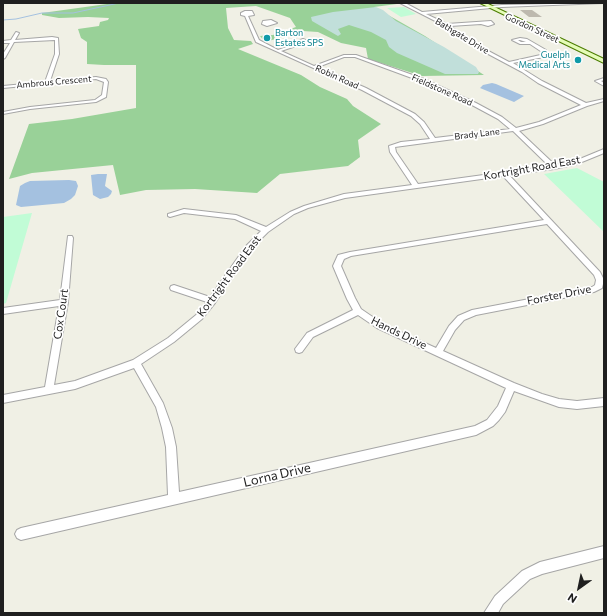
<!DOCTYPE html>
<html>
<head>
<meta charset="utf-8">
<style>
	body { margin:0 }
	#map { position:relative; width:607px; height:616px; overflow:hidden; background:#f0f0e5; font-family:Commissioner,sans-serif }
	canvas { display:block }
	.frame { position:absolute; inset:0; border:4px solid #1f1f1f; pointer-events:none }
	.north { position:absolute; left:559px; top:568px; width:40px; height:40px; -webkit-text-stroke:3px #fff; paint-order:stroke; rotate:213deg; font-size:11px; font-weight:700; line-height:16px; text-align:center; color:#1f1f1f }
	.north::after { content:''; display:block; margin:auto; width:14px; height:18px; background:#1f1f1f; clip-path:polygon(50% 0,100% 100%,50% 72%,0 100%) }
</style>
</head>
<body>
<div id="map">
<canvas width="607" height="616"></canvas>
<div class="frame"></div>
<div class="north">N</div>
</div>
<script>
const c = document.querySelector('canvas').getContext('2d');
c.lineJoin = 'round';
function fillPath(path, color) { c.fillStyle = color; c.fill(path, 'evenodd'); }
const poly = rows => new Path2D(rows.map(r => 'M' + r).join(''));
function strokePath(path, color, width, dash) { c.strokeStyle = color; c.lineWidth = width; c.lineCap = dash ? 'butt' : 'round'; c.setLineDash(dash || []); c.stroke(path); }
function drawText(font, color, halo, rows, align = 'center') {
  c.font = font + ' Commissioner,sans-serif'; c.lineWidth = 3.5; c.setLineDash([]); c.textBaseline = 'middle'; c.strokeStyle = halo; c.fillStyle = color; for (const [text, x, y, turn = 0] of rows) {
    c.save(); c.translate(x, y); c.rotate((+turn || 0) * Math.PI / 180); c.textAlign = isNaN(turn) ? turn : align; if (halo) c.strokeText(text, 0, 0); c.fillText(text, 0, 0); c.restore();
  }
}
fillPath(poly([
	[114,3,396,3,397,4,374,7,425,36,484,75,422,76,368,59,366,48,341,43,318,32,303,31,265,42,260,36,273,35,296,27,290,18,256,6,226,8,228,28,234,40,251,41,253,44,238,49,301,75,320,87,347,99,353,106,381,124,358,140,360,157,348,166,280,174,257,193,195,189,146,190,120,195,113,165,32,173,9,179,29,124,72,119,136,108,136,65,104,65,87,64,87,42,81,38,78,29,99,26,100,22,108,20,109,18,88,17,59,18,42,15,42,13]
]), '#99d198');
fillPath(poly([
	[376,7,383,10,396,21,444,47,476,67,479,72,478,74,445,74,397,53,389,47,386,40,371,32,349,25,338,29,341,34,338,36,312,21,311,17,333,12]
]), '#c1dfda');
fillPath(poly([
	[404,7,416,14,401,17,387,8],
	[577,168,604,182,604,232,544,174],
	[32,213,6,303,3,304,3,217]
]), '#c1fcd6');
fillPath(poly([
	[492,83,496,84,524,96,514,102,480,88,483,85],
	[98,174,107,174,105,186,112,191,111,194,108,197,100,199,93,195,91,175],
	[69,180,76,181,78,186,75,195,71,199,64,203,21,207,16,205,20,186,25,183,30,181]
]), '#a4c1e0');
strokePath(poly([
	[3,20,16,19,42,13,73,13,119,3]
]), '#a4c1e0', 1);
fillPath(poly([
	[520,10,532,10,542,17,529,17]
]), '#bdb9ae');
const street = poly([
	[400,3,405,3,422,12,502,5,604,3,502,7,426,14,447,24,491,21,494,24,488,26,481,24,450,26,479,46,509,62,545,54,530,44,520,44,512,40,520,38,527,39,546,50,549,54,544,57,513,63,542,81,586,103,604,99,604,101,587,106,543,124,519,131,555,165,575,161,604,149,604,153,577,164,554,169,509,175,600,272,604,280,602,288,594,292,476,315,464,320,455,330,443,351,514,383,542,394,559,399,577,401,604,398,604,406,577,409,559,407,514,391,505,412,499,420,493,426,476,435,21,540,17,538,15,534,17,530,21,528,168,495,166,447,162,428,156,407,134,368,75,389,3,403,3,395,45,387,59,306,3,314,3,308,60,300,68,236,72,236,73,238,68,302,54,385,75,381,133,360,168,338,196,315,207,302,171,290,170,288,171,286,174,285,210,297,246,246,261,231,235,219,184,213,170,217,168,216,168,214,184,209,236,215,266,227,290,212,304,206,344,194,412,185,390,152,389,146,401,142,430,139,420,124,411,116,362,90,256,42,245,16,241,15,241,13,245,11,252,11,254,15,248,16,259,40,278,50,295,44,296,42,303,39,310,42,310,44,302,46,299,45,281,51,314,66,344,55,356,55,424,79,476,103,502,117,516,128,539,122,581,105,538,83,522,72,477,48,445,26,400,3],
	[518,40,520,40,526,42,521,42,518,40],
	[344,57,355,57,420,81,472,105,498,119,510,129,435,138,424,122,415,114,366,88,318,67,344,57],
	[513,131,549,166,418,184,396,152,395,147,513,131],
	[503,176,544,220,350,252,338,255,333,266,347,299,353,310,307,333,295,349,296,352,299,353,302,352,313,337,358,315,377,328,506,388,498,406,487,420,475,426,179,492,176,447,172,428,163,403,141,364,174,342,202,319,215,303,250,250,268,232,294,214,308,208,345,198,503,176],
	[547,224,594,275,596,280,595,285,592,287,472,310,458,316,449,326,436,348,383,324,361,309,355,298,341,266,344,259,351,256,547,224],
	[271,20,277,23,267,26,262,24,263,21,271,20],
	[16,32,19,33,15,40,52,37,58,38,59,54,50,81,96,77,106,79,108,82,106,97,96,102,30,109,3,114,3,112,30,107,95,100,102,95,104,82,96,79,3,88,3,86,45,82,55,54,55,40,14,42,5,58,3,59,3,54,10,43,3,43,3,41,11,40,16,32],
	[604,78,604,80,601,81,604,83,604,86,595,81,604,78],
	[604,546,604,558,542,574,530,579,503,604,498,613,484,613,495,596,522,571,540,562,604,546]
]);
const secondary = poly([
	[480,3,486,3,604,59,604,63,480,3]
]);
strokePath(street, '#a6a6a6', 2);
strokePath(secondary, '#4c7d00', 2);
fillPath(street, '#fff');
fillPath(secondary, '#e5fcb7');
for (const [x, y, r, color] of [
	[267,38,4,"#0f9aa8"],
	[578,60,4,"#0f9aa8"]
]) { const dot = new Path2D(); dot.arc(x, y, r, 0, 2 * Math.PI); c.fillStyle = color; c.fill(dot); strokePath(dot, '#fff', 1.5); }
drawText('9px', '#1f1f1f', '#fff', [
	["Gordon Street",532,28,25],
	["Bathgate Drive",462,36,31],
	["Robin Road",337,77,24],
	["Ambrous Crescent",54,82,-5],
	["Fieldstone Road",442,90,24],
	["Brady Lane",477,134,-7]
]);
drawText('9px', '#0d838f', '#fff', [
	["Barton",275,33],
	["Estates SPS",275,43],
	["Guelph",570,55,"right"],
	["Medical Arts",570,65,"right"]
], 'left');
drawText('11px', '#1f1f1f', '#fff', [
	["Kortright Road East",532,168,-10],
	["Kortright Road East",229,276,-53],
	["Forster Drive",559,295,-11],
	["Cox Court",61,314,-82],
	["Hands Drive",399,333,26]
]);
drawText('13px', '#1f1f1f', '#fff', [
	["Lorna Drive",277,475,-13]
]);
</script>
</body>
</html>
